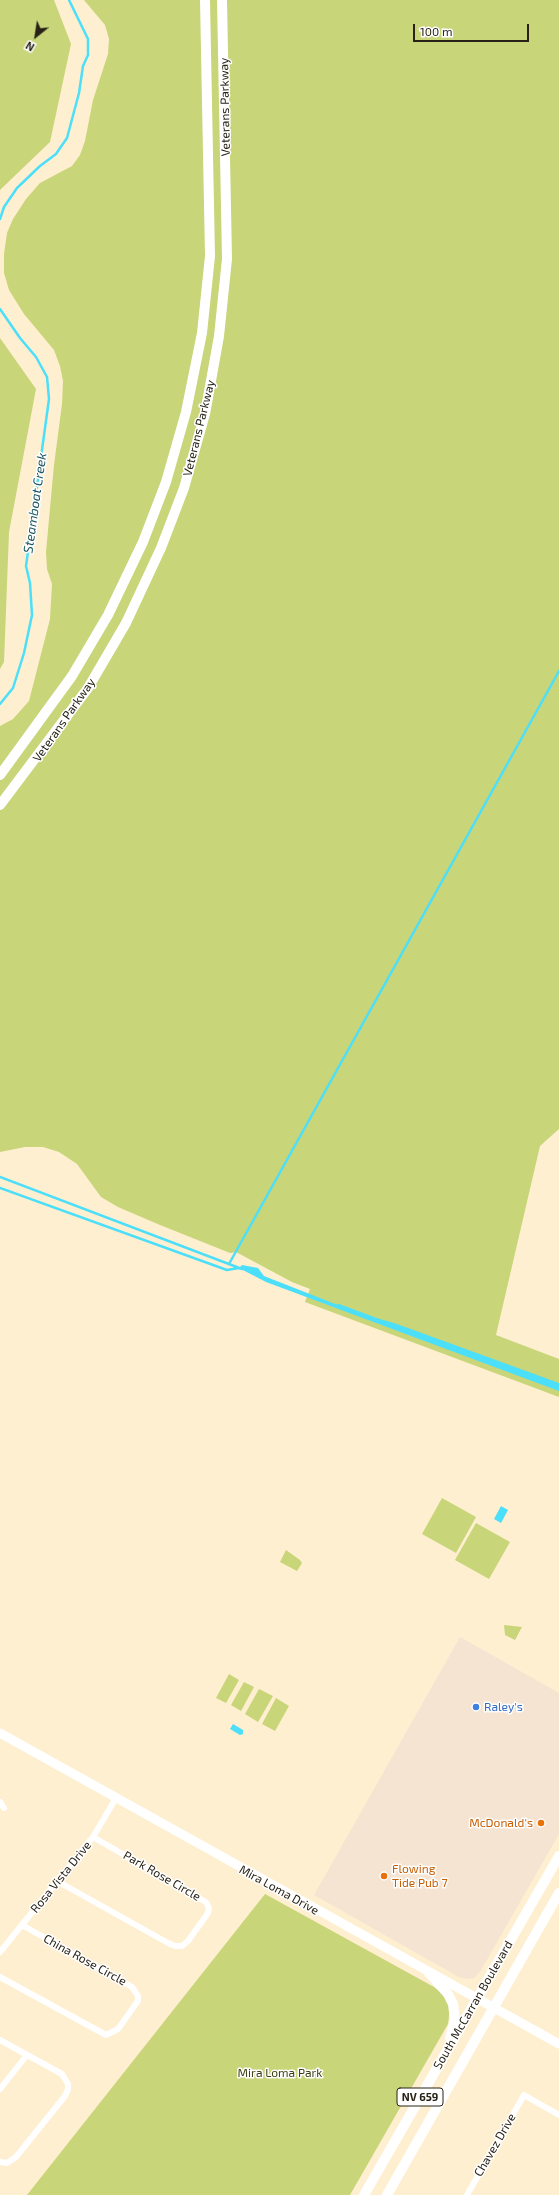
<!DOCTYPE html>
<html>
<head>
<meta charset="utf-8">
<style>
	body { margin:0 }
	#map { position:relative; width:559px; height:2195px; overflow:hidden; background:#feefd0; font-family:"Exo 2",sans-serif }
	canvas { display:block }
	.north { position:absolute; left:16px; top:16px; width:40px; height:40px; -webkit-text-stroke:3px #fff; paint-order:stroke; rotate:210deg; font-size:11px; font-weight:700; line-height:16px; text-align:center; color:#282216 }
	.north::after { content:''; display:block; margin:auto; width:14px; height:18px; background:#282216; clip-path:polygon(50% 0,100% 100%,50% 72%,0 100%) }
	.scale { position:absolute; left:413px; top:24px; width:116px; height:18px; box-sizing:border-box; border:2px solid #282216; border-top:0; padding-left:5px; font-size:12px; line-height:14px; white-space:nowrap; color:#282216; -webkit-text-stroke:3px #fff; paint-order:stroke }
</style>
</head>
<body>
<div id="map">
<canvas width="559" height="2195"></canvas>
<div class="north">N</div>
<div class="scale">100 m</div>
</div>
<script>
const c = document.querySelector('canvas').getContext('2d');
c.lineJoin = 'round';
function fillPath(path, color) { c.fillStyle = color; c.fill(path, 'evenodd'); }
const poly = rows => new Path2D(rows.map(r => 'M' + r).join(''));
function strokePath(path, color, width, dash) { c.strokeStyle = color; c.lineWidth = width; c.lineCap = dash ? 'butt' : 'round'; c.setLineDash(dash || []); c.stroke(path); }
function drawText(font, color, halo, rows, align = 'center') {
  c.font = font + ' "Exo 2",sans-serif'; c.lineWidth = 3; c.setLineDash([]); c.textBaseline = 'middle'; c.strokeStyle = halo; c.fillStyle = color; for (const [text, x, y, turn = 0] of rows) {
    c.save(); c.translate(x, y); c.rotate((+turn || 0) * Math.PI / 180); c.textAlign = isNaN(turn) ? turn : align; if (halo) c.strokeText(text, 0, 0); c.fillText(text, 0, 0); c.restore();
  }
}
fillPath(poly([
	[460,1637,559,1693,559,1834,480,1972,474,1978,469,1979,459,1977,314,1895]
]), '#f5e4d2');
fillPath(poly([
	[0,0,54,0,71,44,50,142,0,190],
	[84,0,559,0,559,1129,540,1146,496,1335,559,1359,559,1397,305,1302,310,1289,292,1282,236,1252,230,1253,160,1225,118,1207,101,1197,77,1164,59,1152,43,1147,25,1147,0,1152,0,726,13,719,29,701,50,619,52,584,47,569,46,552,54,465,62,404,63,381,60,366,54,350,24,314,9,290,4,273,4,254,7,233,13,219,26,199,40,183,72,166,80,155,85,141,93,100,108,54,109,39,105,25],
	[0,338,36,389,9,532,4,662,0,669],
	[442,1498,476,1517,456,1553,422,1534],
	[476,1523,510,1542,489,1579,455,1560],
	[286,1550,300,1560,302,1563,297,1571,280,1562],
	[504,1625,522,1627,515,1640,505,1635],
	[229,1674,239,1680,226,1703,216,1698],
	[244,1682,254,1687,241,1711,231,1705],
	[259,1689,273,1696,258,1722,245,1714],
	[276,1698,289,1706,275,1731,262,1724],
	[265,1894,434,1987,443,1994,450,2008,448,2024,350,2195,27,2195]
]), '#c8d578');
fillPath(poly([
	[242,1265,258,1268,264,1276,353,1311,397,1324,559,1383,559,1391,266,1282,239,1268],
	[501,1506,508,1510,501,1523,494,1519],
	[233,1724,243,1730,243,1734,240,1735,230,1729]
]), '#4cdffa');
strokePath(poly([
	[0,219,4,207,17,188,40,166,56,154,67,138,79,93,83,66,88,55,88,39,69,0],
	[0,309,20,338,36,357,47,377,49,399,26,566,30,583,32,615,24,653,13,688,0,704],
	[0,1177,242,1269],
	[0,1188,227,1270,239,1268],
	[229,1264,559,671],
	[338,1305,373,1318]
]), '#4cdffa', 2.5);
strokePath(poly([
	[0,1802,4,1808],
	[57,1881,168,1943,175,1946,182,1946,188,1941,208,1913,209,1908,206,1902,93,1837],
	[0,1952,93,1837,116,1798],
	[0,1977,106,2035,118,2029,138,2001,138,1996,132,1987,22,1925],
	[0,2040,62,2074,68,2084,68,2089,65,2096,16,2157,7,2163,0,2162],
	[0,2089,27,2055],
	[467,2195,524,2095,559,2115]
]), '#fff', 6);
strokePath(poly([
	[0,1733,559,2044]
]), '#fff', 9);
strokePath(poly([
	[0,775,72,676,108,615,143,542,166,482,186,412,202,333,210,256,205,0],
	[0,805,88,688,126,623,161,548,184,488,205,414,219,336,227,259,222,0],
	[429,1973,448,1994,453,2004,455,2020,450,2038],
	[364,2195,559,1856],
	[387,2195,559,1893]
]), '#fff', 10);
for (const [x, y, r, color] of [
	[476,1707,4,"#3f7fe0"],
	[541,1823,4,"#e8710a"],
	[384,1876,4,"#e8710a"]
]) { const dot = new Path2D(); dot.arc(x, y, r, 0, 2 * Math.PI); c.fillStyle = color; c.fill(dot); strokePath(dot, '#fff', 1.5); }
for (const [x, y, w] of [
	[420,2097,46]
]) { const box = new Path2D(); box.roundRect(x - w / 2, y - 9, w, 18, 3); c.fillStyle = '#fff'; c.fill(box); strokePath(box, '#282216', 1); }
drawText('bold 11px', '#282216', null, [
	["NV 659",420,2097]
]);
drawText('12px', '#282216', '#fff', [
	["Veterans Parkway",225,107,-91],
	["Veterans Parkway",199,428,-76],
	["Veterans Parkway",64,720,-55],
	["Park Rose Circle",162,1876,30],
	["Rosa Vista Drive",61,1877,-51],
	["Mira Loma Drive",279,1890,29],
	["China Rose Circle",85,1960,29],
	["South McCarran Boulevard",473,2005,-60],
	["Chavez Drive",495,2145,-60]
]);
drawText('12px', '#366cbe', '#fff', [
	["Raley's",484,1707]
], 'left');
drawText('12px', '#c56008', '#fff', [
	["McDonald's",533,1823],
	["Flowing",392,1869,"left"],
	["Tide Pub 7",392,1883,"left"]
], 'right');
drawText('12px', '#3b4016', '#fff', [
	["Mira Loma Park",280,2073]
]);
drawText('italic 13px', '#195661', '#fff', [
	["Steamboat Creek",35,503,-82]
]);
</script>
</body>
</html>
